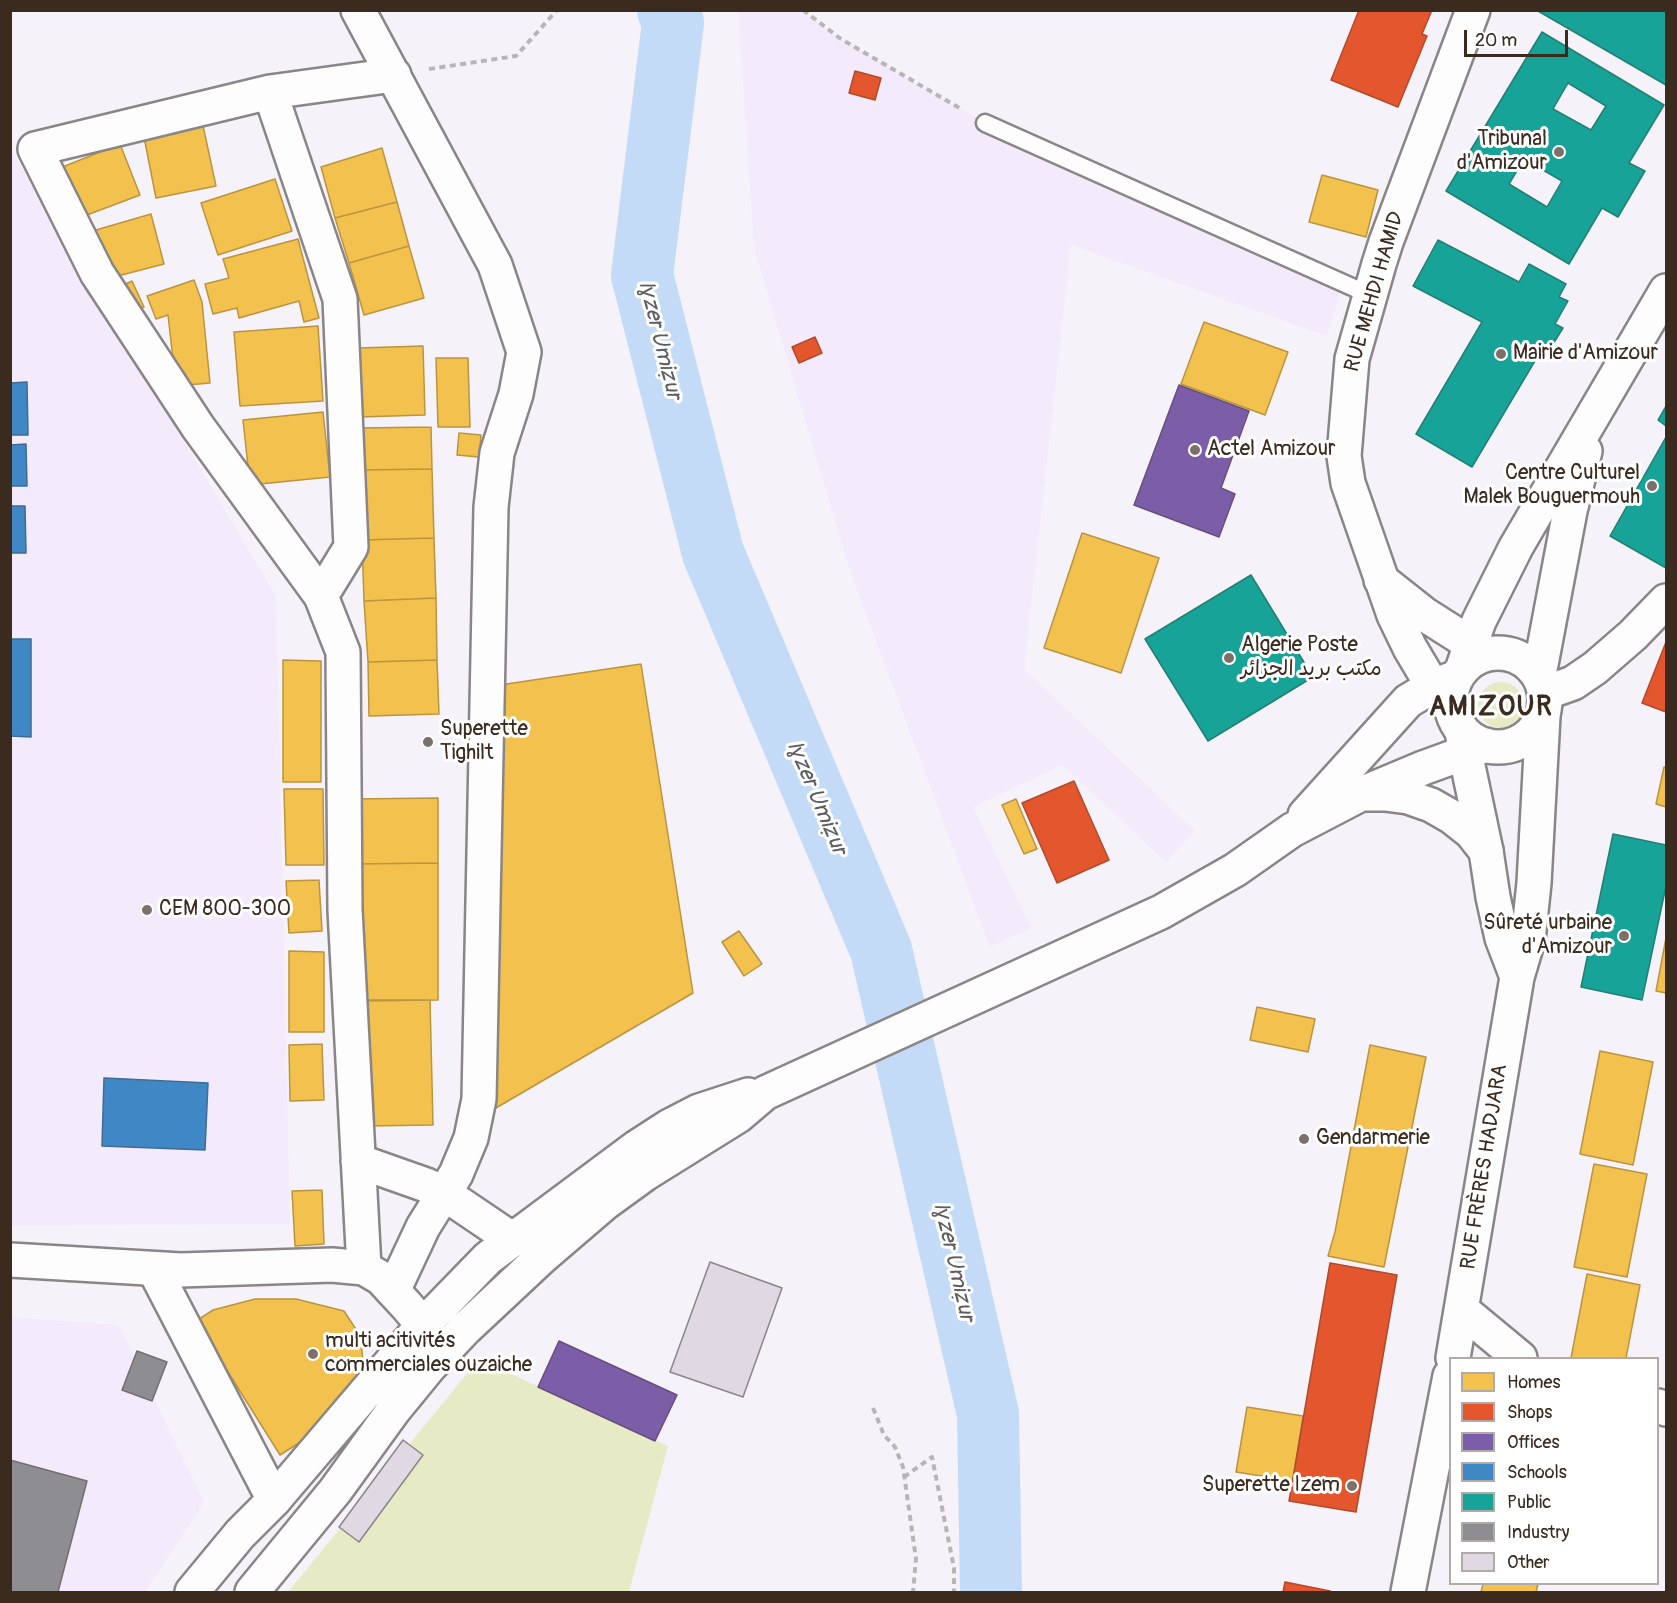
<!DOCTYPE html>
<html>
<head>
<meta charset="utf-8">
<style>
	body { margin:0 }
	#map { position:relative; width:1677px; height:1603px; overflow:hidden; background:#f6f2fa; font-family:Pangolin,sans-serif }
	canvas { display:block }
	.frame { position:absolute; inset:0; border:12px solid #3b2a1e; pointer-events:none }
	.legend { position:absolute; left:1449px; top:1357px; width:210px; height:228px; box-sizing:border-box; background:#fff; border:2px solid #b1aaa5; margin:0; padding:8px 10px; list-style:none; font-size:18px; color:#3b2a1e }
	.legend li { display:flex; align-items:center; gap:12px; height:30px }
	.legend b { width:30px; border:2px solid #b1aaa5 }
	.scale { position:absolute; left:1464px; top:30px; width:104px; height:27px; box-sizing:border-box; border:3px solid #3b2a1e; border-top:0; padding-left:8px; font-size:18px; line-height:21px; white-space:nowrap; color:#3b2a1e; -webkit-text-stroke:4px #fff; paint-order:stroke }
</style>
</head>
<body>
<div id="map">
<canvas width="1677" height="1603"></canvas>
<div class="frame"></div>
<ul class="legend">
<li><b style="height:16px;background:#f2c14e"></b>Homes</li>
<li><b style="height:16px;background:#e4572e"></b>Shops</li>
<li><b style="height:16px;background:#7b5ea7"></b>Offices</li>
<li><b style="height:16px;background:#3f88c5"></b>Schools</li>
<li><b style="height:16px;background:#17a398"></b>Public</li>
<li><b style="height:16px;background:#8d8d92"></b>Industry</li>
<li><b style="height:16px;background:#e0d9e4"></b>Other</li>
</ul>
<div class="scale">20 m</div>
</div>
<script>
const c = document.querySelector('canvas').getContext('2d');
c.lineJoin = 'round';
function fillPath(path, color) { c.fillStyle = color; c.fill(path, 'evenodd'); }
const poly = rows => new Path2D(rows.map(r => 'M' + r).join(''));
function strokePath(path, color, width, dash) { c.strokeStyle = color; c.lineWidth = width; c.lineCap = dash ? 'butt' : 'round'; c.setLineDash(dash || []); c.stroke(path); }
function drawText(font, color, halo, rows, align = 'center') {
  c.font = font + ' Pangolin,"Playpen Sans Arabic",sans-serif'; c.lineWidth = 6; c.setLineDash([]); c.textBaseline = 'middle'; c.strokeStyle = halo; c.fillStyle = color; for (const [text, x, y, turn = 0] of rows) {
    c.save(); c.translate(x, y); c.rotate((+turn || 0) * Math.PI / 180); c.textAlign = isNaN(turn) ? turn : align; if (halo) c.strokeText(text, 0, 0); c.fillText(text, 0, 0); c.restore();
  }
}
fillPath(poly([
	[738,11,803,11,841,39,985,123,1344,282,1327,336,1071,245,1024,669,1195,831,1166,862,1062,765,973,807,1031,928,990,947,850,571,754,248],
	[10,148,276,596,290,1224,11,1226],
	[10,1317,119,1325,204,1502,145,1592,11,1592]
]), '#f3eafb');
fillPath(poly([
	'1478 705a23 23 0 1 1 46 0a23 23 0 1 1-46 0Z',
	[479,1359,668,1446,629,1592,288,1592]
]), '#e6ebc5');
const homes = poly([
	[202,121,216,186,156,198,143,132,202,121],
	[120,144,140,195,79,218,60,168,120,144],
	[382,148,397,202,335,218,321,167,382,148],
	[1322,175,1378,190,1366,237,1309,222,1322,175],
	[275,179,292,231,218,255,201,203,275,179],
	[397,202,409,246,349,263,335,218,397,202],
	[151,214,164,264,110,278,96,230,151,214],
	[298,239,319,318,304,322,299,301,239,318,237,308,213,314,205,284,229,278,223,259,298,239],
	[409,246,424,298,364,315,349,263,409,246],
	[194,280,202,302,210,383,176,386,168,315,156,319,147,296,194,280],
	[132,281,144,307,128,315,115,289,132,281],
	[1204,322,1288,352,1265,415,1181,384,1204,322],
	[318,326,323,401,240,406,234,332,318,326],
	[423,346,425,415,360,417,358,348,423,346],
	[436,358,468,358,470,427,438,427,436,358],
	[323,412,330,477,250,485,243,420,323,412],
	[431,427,432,469,360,470,359,428,431,427],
	[459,433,481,435,479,457,457,455,459,433],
	[432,469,434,538,362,540,360,470,432,469],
	[1082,533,1159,558,1121,673,1044,648,1082,533],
	[434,538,436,598,364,601,362,540,434,538],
	[436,598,437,660,368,662,364,601,436,598],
	[283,660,321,661,321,782,283,782,283,660],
	[437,660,439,714,369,716,368,662,437,660],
	[641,664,693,993,489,1112,493,686,641,664],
	[1664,767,1666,768,1666,807,1656,804,1664,767],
	[284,789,323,789,324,865,286,865,284,789],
	[438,798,438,863,354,864,353,799,438,798],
	[1016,799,1037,849,1024,854,1002,805,1016,799],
	[438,863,438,1000,355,1001,354,864,438,863],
	[319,880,322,931,289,933,286,881,319,880],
	[739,931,762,964,744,976,722,942,739,931],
	[1666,938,1666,993,1656,991,1666,938],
	[289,951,324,952,324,1032,289,1032,289,951],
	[363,1000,430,1000,433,1125,366,1126,363,1000],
	[1257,1007,1315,1019,1308,1052,1250,1040,1257,1007],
	[322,1044,324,1100,290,1101,289,1045,322,1044],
	[1370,1045,1426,1057,1384,1267,1328,1256,1335,1232,1370,1045],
	[1600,1051,1653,1062,1633,1165,1580,1154,1600,1051],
	[1594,1164,1647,1174,1627,1277,1574,1267,1594,1164],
	[322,1190,324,1244,295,1246,292,1191,322,1190],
	[1587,1274,1640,1285,1626,1358,1571,1358,1587,1274],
	[255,1299,296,1299,344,1311,361,1337,363,1365,335,1420,280,1455,196,1321,213,1310,255,1299],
	[1247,1407,1303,1416,1293,1481,1236,1472,1247,1407],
	[1483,1584,1538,1584,1536,1592,1481,1592,1483,1584]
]);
fillPath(homes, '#f2c14e');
strokePath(homes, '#bb9440', 1.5);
const shops = poly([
	[1359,10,1432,10,1422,34,1427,36,1398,107,1331,80,1359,10],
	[855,71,881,78,875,100,849,93,855,71],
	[815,337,822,353,799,363,792,347,815,337],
	[1666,642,1666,712,1642,703,1666,642],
	[1074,781,1109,860,1057,883,1022,803,1074,781],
	[1330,1263,1397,1275,1356,1512,1289,1501,1330,1263],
	[1285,1582,1330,1591,1329,1592,1283,1592,1285,1582]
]);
fillPath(shops, '#e4572e');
strokePath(shops, '#b14a29', 1.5);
const offices = poly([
	[1179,385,1249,411,1221,488,1235,494,1219,537,1134,505,1179,385],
	[559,1341,677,1395,655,1441,538,1387,559,1341]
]);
fillPath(offices, '#7b5ea7');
strokePath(offices, '#684e7e', 1.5);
const schools = poly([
	[27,382,28,435,10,435,10,383,27,382],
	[26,444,27,486,10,486,10,445,26,444],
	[10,506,25,506,26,553,10,553,10,506],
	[10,639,31,639,31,737,10,736,10,639],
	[104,1078,208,1083,205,1150,102,1146,104,1078]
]);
fillPath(schools, '#3f88c5');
strokePath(schools, '#3e6c93', 1.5);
const public = poly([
	[1538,10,1666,10,1666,85,1538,11,1538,10],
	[1542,32,1664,105,1629,163,1645,171,1618,217,1602,208,1569,264,1446,191,1542,32],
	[1568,83,1606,106,1591,130,1553,109,1568,83],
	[1524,159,1562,181,1547,207,1509,184,1524,159],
	[1438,240,1519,282,1529,264,1566,284,1559,297,1568,301,1555,324,1563,328,1548,352,1542,349,1472,467,1416,434,1482,322,1413,286,1438,240],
	[1666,406,1666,426,1658,420,1666,406],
	[1666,437,1666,568,1610,536,1666,437],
	[1251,575,1313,677,1208,741,1145,639,1251,575],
	[1613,834,1666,845,1666,886,1642,1000,1581,987,1613,834]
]);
fillPath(public, '#17a398');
strokePath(public, '#227f73', 1.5);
const industry = poly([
	[137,1351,167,1362,152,1401,122,1390,137,1351],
	[10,1460,87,1481,58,1592,10,1592,10,1460]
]);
fillPath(industry, '#8d8d92');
strokePath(industry, '#746f6f', 1.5);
strokePath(poly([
	[668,10,673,23,642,275,713,553,881,950,988,1414,991,1592]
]), '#c3dbf6', 62);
const building = poly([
	[710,1262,782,1288,743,1397,670,1372,710,1262],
	[403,1440,423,1455,359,1542,339,1527,403,1440]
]);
fillPath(building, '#e0d9e4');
strokePath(building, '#8a8586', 1.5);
const lane = poly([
	[985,123,1370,295]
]);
const street = poly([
	[358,10,495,265,524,352,516,394,497,453,491,507,479,1099,471,1138,456,1174,423,1227,393,1291],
	[270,92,340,299,351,547,321,596],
	[1381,580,1424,614,1487,654],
	[1452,710,1429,680,1410,648,1394,615,1348,483,1344,456,1352,359,1379,264,1386,242,1473,10],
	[358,1161,426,1185,445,1194,513,1240],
	[364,1268,345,910,343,652,321,596,198,427,97,273,35,149,270,92,394,75],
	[154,1269,274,1500],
	[1462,1310,1520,1358],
	[1658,1406,1666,1409]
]);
const secondary = poly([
	[1545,693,1573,683,1595,668,1633,635,1666,601],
	[1462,730,1465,752,1486,851,1493,897,1502,938,1517,977],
	[10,1260,181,1270,332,1265,364,1268,381,1278,406,1305,423,1325,438,1350],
	[1453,1358,1517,977,1528,940,1534,883,1543,716],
	[1408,1592,1450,1376]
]);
const primary = poly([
	'1451 700a47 47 0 1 1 94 0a47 47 0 1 1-94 0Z',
	[1462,670,1479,621,1516,547,1666,291],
	[1539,675,1570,511,1585,451],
	[1365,794,1385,794,1408,797,1431,805,1452,817,1471,832,1486,851],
	[1305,815,1408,701,1433,686,1457,677],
	[192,1592,240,1534,274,1500,423,1325,488,1258,637,1147,668,1127,699,1111,748,1095],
	[252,1592,335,1491,393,1411,429,1367,466,1328,542,1257,605,1203,645,1174,738,1116,765,1093,1161,912,1235,870,1292,830,1361,794,1423,768,1486,745]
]);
strokePath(lane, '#8a8586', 21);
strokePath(street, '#8a8586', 38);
strokePath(secondary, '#8a8586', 38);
strokePath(primary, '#8a8586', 38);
strokePath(poly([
	[803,10,841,39,963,110],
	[429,69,516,56,557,10],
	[873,1408,884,1435,895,1447,903,1467,916,1559,913,1592],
	[904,1477,932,1457,954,1568,954,1592]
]), '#b8b6b5', 4, [6, 4.5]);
strokePath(lane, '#fefdfe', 16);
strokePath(street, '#fefdfe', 33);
strokePath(secondary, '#fefdfe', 33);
strokePath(primary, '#fefdfe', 33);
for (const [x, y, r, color] of [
	[1559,152,6,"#7c706b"],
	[1501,354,6,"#7c706b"],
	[1195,450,6,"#7c706b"],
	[1652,486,6,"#7c706b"],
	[1229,658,6,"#7c706b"],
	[428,742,6,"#7c706b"],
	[147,910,6,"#7c706b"],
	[1624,936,6,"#7c706b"],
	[1304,1139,6,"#7c706b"],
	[313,1354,6,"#7c706b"],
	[1352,1486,6,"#7c706b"]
]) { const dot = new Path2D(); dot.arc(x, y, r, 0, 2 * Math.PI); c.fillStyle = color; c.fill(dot); strokePath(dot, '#fff', 2); }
drawText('21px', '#3b2a1e', '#fff', [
	["Tribunal",1547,140,"right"],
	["d'Amizour",1547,164,"right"],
	["Mairie d'Amizour",1513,354],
	["Actel Amizour",1207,450],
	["Centre Culturel",1640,474,"right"],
	["Malek Bouguermouh",1640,498,"right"],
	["Algerie Poste",1241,646],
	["مكتب بريد الجزائر",1241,670],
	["Superette",440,730],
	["Tighilt",440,754],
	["CEM 800-300",159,910],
	["Sûreté urbaine",1612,924,"right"],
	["d'Amizour",1612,948,"right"],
	["Gendarmerie",1316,1139],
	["multi acitivités",325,1342],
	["commerciales ouzaiche",325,1366],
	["Superette Izem",1340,1486,"right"]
], 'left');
drawText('21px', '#3b2a1e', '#fff', [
	["RUE MEHDI HAMID",1375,292,-74],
	["RUE FRÈRES HADJARA",1485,1167,-81]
]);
drawText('italic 22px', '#5d5c5e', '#fff', [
	["Iɣzer Umiẓur",659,340,76],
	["Iɣzer Umiẓur",816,798,67],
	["Iɣzer Umiẓur",953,1262,77]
]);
c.letterSpacing = '1.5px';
drawText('bold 27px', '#3b2a1e', '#fff', [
	["AMIZOUR",1491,708]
]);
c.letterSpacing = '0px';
</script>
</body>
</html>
